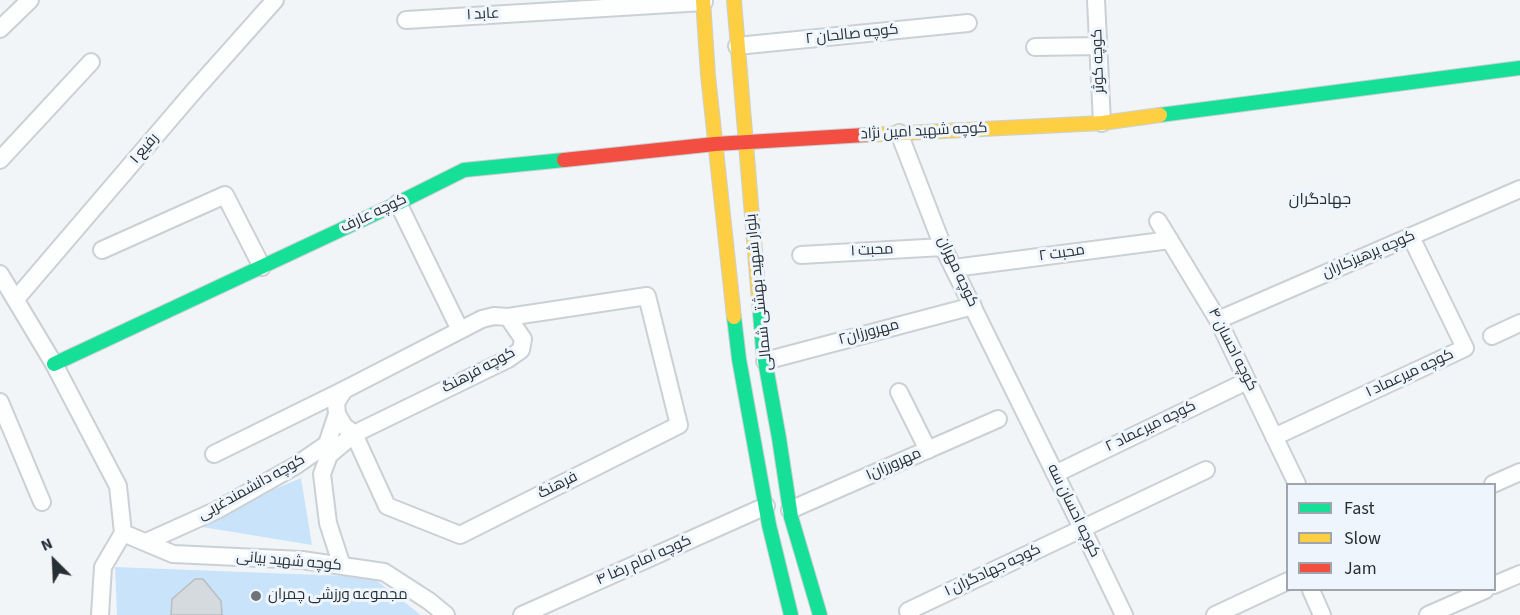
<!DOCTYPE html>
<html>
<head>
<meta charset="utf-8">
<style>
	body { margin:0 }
	#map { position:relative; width:1520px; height:615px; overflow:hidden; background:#f2f5f8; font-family:"Source Sans 3",sans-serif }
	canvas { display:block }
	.legend { position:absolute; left:1286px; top:483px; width:210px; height:108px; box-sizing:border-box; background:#eef5fc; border:2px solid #9ea5ac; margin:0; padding:8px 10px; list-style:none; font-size:18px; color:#272e34 }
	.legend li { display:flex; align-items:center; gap:12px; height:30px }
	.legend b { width:30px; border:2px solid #9ea5ac }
	.north { position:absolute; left:24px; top:531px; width:60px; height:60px; -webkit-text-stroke:4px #eef5fc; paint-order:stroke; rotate:336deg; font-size:16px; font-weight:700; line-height:24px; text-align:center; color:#272e34 }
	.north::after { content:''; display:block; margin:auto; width:21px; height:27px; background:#272e34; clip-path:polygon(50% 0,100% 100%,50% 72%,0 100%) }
</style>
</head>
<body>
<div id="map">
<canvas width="1520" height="615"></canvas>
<ul class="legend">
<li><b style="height:8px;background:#16e098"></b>Fast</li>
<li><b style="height:8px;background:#ffcf43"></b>Slow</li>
<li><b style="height:8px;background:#f24e42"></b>Jam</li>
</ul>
<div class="north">N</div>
</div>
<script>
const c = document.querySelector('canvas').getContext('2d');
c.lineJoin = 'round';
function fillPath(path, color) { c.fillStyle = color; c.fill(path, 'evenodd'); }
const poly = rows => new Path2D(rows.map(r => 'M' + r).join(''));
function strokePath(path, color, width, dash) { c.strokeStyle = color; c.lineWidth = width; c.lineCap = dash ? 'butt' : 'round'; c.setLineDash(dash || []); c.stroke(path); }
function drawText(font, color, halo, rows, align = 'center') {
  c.font = font + ' "Source Sans 3",Cairo,sans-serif'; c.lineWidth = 6; c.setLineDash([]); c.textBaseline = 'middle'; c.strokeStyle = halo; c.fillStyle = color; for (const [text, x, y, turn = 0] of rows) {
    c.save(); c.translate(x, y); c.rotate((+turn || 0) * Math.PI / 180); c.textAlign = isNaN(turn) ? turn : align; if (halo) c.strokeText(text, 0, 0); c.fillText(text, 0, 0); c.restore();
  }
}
fillPath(poly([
	[301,478,312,545,190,525],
	[115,567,372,577,421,615,117,615]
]), '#c9e4fa');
const building = poly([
	[195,579,203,579,221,601,222,615,171,615,172,599,195,579]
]);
fillPath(building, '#d5dadf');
strokePath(building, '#b8bdc2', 1.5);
const street = poly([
	[1096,0,1102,123],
	[406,20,704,2],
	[0,29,30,0],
	[737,46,968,23],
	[1035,47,1098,46],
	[899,133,943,247,1082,528,1124,615],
	[0,160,91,62],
	[398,203,460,330],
	[1158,221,1218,320,1297,484],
	[102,250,225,195,262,267],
	[801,255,943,247],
	[954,268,1170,240],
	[0,274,54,364,118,486,123,533,103,567,100,615],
	[16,299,194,91,275,0],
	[1218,320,1520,189],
	[1492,336,1520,323],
	[765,361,973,306],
	[899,392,928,450],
	[0,402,42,502],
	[1274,437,1465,348,1411,237],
	[214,454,344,390,482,319,494,316,508,317,523,339,521,350,508,359,354,434,344,426,337,414,336,403,344,390],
	[1055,474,1247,381],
	[1493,484,1520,472],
	[790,510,998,419],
	[123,533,173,554,302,560,384,572,429,601,446,615],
	[146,542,217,510,295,466,327,444,337,414],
	[342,566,328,523,322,474,329,455,354,434,387,506,460,535,679,425,647,296,508,317],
	[1494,585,1520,574],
	[1311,590,1322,615],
	[522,615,766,506],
	[910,615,908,611,1206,470],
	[1215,615,1288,581],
	[1428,615,1485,590]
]);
const fast = poly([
	[1160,115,1520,68],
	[759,300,763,350,779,438,791,517,820,615],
	[734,317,739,359,769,525,791,615],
	[54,364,398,203,464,170,564,160]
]);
const slow = poly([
	[703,0,708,75,734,317],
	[734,0,759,300],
	[865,135,1102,123,1160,115]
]);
const jam = poly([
	[564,160,715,144,865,135]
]);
strokePath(street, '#cbd0d4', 20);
strokePath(fast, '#cbd0d4', 16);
strokePath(slow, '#cbd0d4', 16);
strokePath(jam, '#cbd0d4', 16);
strokePath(street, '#fdfefe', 16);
strokePath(fast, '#16e098', 14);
strokePath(slow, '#ffcf43', 14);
strokePath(jam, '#f24e42', 14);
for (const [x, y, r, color] of [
	[256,596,6,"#6e7479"]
]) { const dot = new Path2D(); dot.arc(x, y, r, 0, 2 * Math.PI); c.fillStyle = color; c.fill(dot); strokePath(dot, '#eef5fc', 2); }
drawText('15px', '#272e34', '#eef5fc', [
	["عابد ۱",483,15,-3],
	["کوچه صالحان ۲",852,35,-6],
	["کوچه کوثر",1099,61,-92],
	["کوچه شهید امین نژاد",924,132,-3],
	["رفیع ۱",145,149,-49],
	["کوچه عارف",374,214,-25],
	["محبت ۱",872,251,-3],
	["محبت ۲",1062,254,-8],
	["کوچه پرهیزکاران",1369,255,-23],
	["کوچه مهران",957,272,65],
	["بلوار شهید بهشتی شمالی",760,292,-96],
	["مهرورزان۲",869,333,-15],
	["کوچه احسان ۴",1232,350,63],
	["کوچه فرهنگ",479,371,-28],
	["کوچه میرعماد ۱",1410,374,-25],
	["کوچه میرعماد ۲",1151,427,-26],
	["مهرورزان۱",894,465,-24],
	["فرهنگ",558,486,-27],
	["کوچه دانشمندغربی",252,488,-29],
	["کوچه احسان سه",1073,511,64],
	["کوچه امام رضا ۴",644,561,-24],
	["کوچه شهید بیانی",289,562,5],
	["کوچه جهادگران ۱",993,571,-25]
]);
drawText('15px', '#272e34', '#eef5fc', [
	["مجموعه ورزشی چمران",268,596]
], 'left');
drawText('16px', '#272e34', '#eef5fc', [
	["جهادگران",1320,200]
]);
</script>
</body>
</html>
